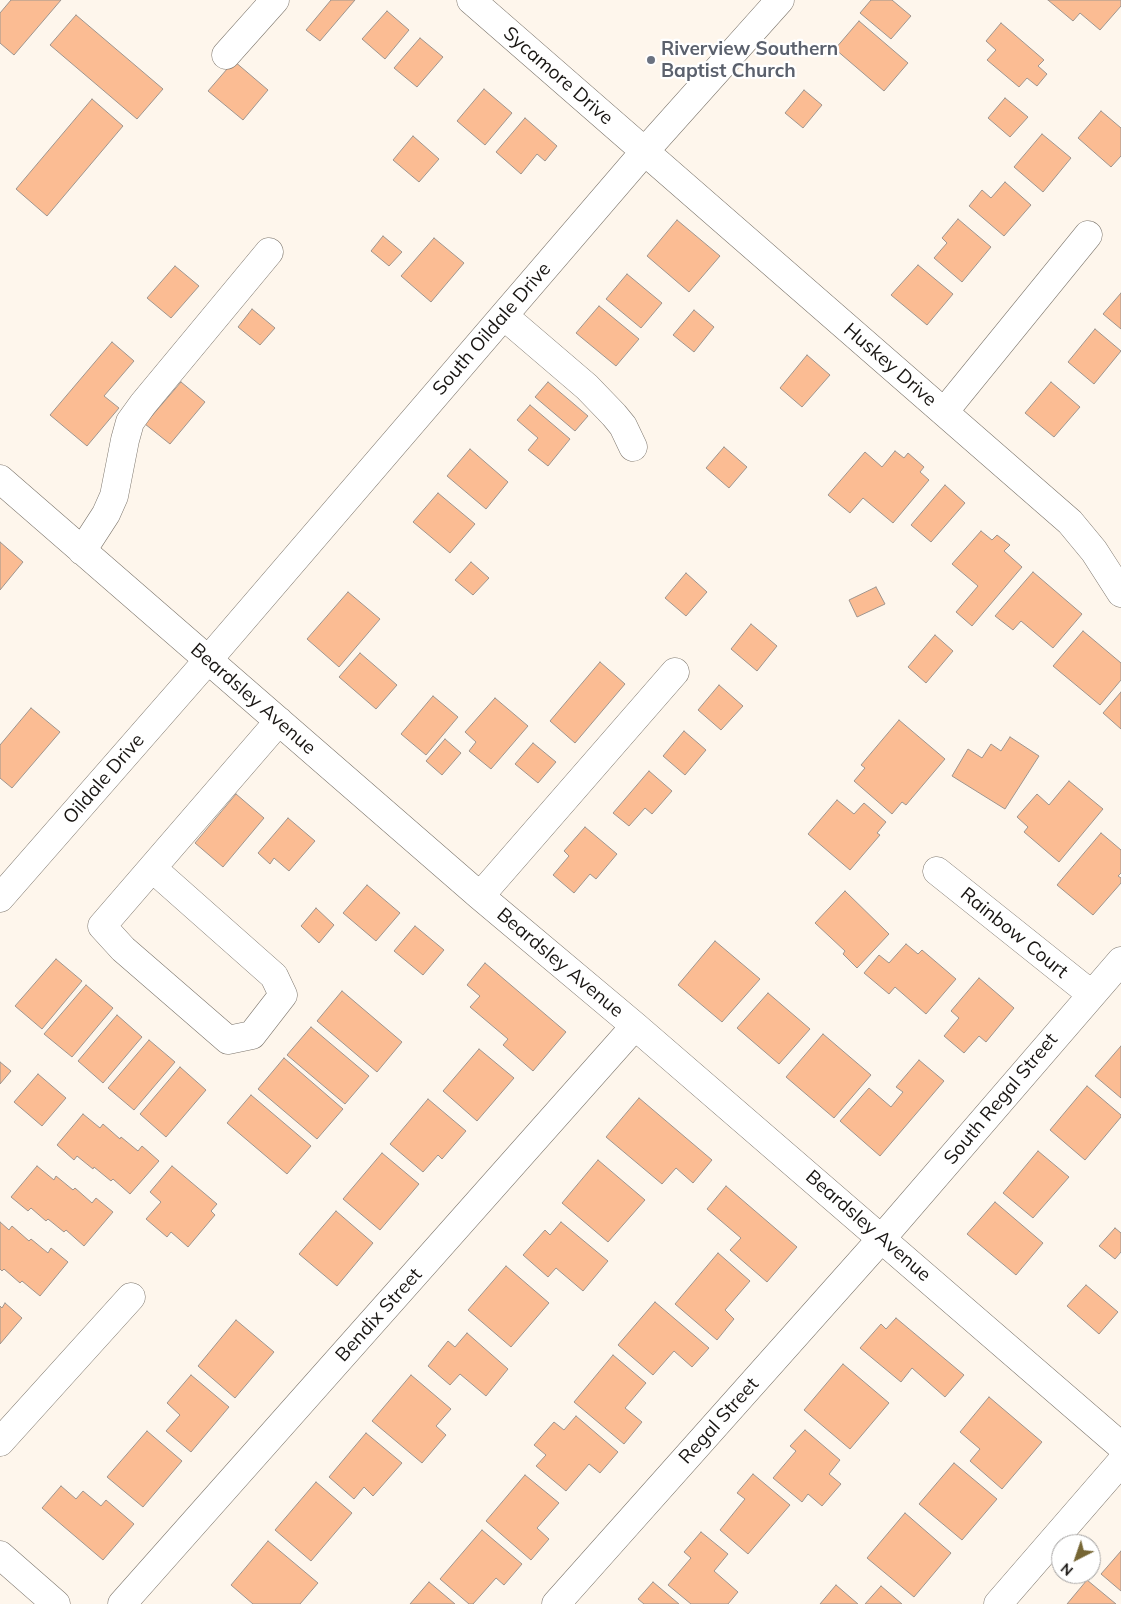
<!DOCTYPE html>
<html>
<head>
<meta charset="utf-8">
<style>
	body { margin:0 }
	#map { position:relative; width:1121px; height:1604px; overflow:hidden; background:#fef6ec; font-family:Mulish,sans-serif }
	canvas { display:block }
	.north { position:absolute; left:1051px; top:1534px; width:50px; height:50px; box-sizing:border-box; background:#fff; border:1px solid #a3a1a0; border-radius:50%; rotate:221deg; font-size:14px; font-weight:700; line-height:20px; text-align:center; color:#181512 }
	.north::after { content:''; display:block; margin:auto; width:18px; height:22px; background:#766634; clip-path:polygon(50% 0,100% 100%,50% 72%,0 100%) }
</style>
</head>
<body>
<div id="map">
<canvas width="1121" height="1604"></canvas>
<div class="north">N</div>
</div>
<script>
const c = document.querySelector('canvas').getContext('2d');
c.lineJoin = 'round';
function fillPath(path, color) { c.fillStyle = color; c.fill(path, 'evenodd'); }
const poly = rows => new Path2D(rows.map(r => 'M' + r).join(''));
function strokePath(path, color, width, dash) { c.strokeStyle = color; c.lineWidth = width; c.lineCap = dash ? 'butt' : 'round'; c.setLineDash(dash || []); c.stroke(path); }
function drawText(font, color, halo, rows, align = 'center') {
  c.font = font + ' Mulish,sans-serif'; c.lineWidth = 4.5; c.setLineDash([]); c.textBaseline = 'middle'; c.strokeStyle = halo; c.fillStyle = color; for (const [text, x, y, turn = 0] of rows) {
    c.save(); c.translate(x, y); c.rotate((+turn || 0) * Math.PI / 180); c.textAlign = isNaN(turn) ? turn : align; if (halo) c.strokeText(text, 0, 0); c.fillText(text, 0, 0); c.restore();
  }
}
const building = poly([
	[11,0,61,0,14,55,0,43,0,13,11,0],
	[331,0,355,0,320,41,306,30,331,0],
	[871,0,892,0,911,16,891,39,860,13,871,0],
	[1048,0,1121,0,1121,6,1100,30,1080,13,1073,21,1048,0],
	[387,11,409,30,385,59,362,39,387,11],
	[76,15,163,89,137,119,50,45,76,15],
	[859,21,908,63,884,91,835,49,859,21],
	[1001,23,1044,60,1038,66,1047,74,1037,86,1027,78,1019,87,987,60,996,50,986,41,1001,23],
	[420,38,443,57,417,87,394,68,420,38],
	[234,61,268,90,243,120,208,91,234,61],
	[484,89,512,113,485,145,457,121,484,89],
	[804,90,822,105,803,128,785,113,804,90],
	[1005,98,1028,117,1010,137,988,118,1005,98],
	[92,99,123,126,47,216,16,189,92,99],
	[1101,111,1121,128,1121,156,1111,167,1078,138,1101,111],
	[525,118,557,146,545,161,537,154,521,174,496,152,525,118],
	[1042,134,1071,158,1043,192,1014,167,1042,134],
	[413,136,439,159,419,182,393,160,413,136],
	[1005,182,1031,205,1004,236,969,206,982,190,991,198,1005,182],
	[958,219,991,247,962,282,934,258,947,243,942,238,958,219],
	[677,220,720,256,689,292,647,256,677,220],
	[383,236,402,252,389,266,371,251,383,236],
	[434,238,464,263,431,302,401,276,434,238],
	[918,265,953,294,927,325,891,295,918,265],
	[175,266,199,286,171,318,147,298,175,266],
	[627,274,662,303,641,328,606,299,627,274],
	[1121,293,1121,329,1103,314,1121,293],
	[599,306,639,339,616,366,576,333,599,306],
	[252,309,275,328,260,345,238,327,252,309],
	[694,310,714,327,694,352,673,335,694,310],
	[1095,329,1121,351,1094,384,1068,362,1095,329],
	[112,342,134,361,104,396,119,408,87,446,50,415,112,342],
	[807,355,830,375,802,407,780,388,807,355],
	[181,382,205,402,170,444,145,424,181,382],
	[548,382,588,416,575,431,535,397,548,382],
	[1051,382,1080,407,1054,437,1025,413,1051,382],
	[530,405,570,439,548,466,528,450,538,438,517,420,530,405],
	[724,447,747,467,729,488,706,468,724,447],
	[470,449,508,482,486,509,447,476,470,449],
	[895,451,904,458,908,453,924,467,920,472,929,480,893,523,863,498,850,513,828,495,865,452,882,467,895,451],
	[945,485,965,503,931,542,911,525,945,485],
	[438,493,475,524,450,553,413,522,438,493],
	[981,531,992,540,997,535,1010,545,1004,551,1022,567,972,626,956,612,978,586,952,564,981,531],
	[0,542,23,562,0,590,0,542],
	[471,562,489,578,473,595,455,580,471,562],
	[1033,572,1082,614,1053,648,1021,621,1013,630,995,616,1033,572],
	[686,573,707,592,686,616,665,598,686,573],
	[876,587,885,604,857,617,849,600,876,587],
	[348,592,380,619,339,667,307,639,348,592],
	[751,624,777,646,757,671,731,649,751,624],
	[1083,631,1121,663,1121,680,1100,705,1053,666,1083,631],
	[935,635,953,651,926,683,908,667,935,635],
	[360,653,397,685,376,709,339,677,360,653],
	[600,662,625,684,575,743,550,721,600,662],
	[719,685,743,706,721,730,698,710,719,685],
	[1121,692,1121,729,1103,713,1121,692],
	[433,696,458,717,426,755,401,734,433,696],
	[495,698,528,726,491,769,469,751,476,742,465,732,495,698],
	[31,708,60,732,12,788,0,778,0,745,31,708],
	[899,720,945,759,906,805,902,802,892,814,854,781,865,768,861,765,899,720],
	[684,731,706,750,685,775,663,756,684,731],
	[1010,737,1039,756,1005,809,952,776,968,749,982,758,991,744,1001,751,1010,737],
	[445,739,461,753,442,775,426,761,445,739],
	[533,743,556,762,538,783,515,764,533,743],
	[649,771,672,791,652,814,645,808,629,826,613,813,649,771],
	[1069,781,1103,809,1059,862,1024,832,1028,827,1017,817,1037,794,1049,805,1069,781],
	[236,794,264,818,223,867,195,843,236,794],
	[837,800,854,814,864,803,886,822,877,833,880,835,850,870,808,834,837,800],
	[288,818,315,841,289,871,274,858,270,864,258,853,288,818],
	[585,827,617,854,596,879,590,874,574,893,553,875,569,856,564,851,585,827],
	[1101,833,1121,850,1121,873,1118,876,1121,878,1121,883,1093,915,1057,885,1101,833],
	[367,885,400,913,376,941,343,913,367,885],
	[845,891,889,934,857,968,843,954,845,951,815,923,845,891],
	[316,908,334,925,319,943,301,926,316,908],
	[415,926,444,950,423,975,394,951,415,926],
	[715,941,760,979,722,1022,678,985,715,941],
	[906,944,918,954,922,950,956,979,926,1014,895,987,889,994,864,973,879,955,889,963,906,944],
	[56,959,82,981,42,1029,15,1006,56,959],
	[485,963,566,1032,533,1071,503,1045,508,1039,470,1007,480,996,467,985,485,963],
	[979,978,1014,1008,986,1042,979,1036,964,1053,944,1036,959,1018,951,1011,979,978],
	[86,985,113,1008,72,1057,44,1034,86,985],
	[342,991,402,1042,377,1072,317,1021,342,991],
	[768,993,810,1029,779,1064,737,1028,768,993],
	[117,1015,142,1037,103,1083,78,1061,117,1015],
	[311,1027,369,1076,345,1104,287,1055,311,1027],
	[823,1034,871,1075,834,1118,786,1077,823,1034],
	[149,1040,175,1062,134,1110,108,1088,149,1040],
	[1121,1046,1121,1098,1095,1076,1121,1046],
	[479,1049,514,1078,477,1121,443,1091,479,1049],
	[284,1058,343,1109,317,1139,258,1089,284,1058],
	[919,1060,944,1081,880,1156,840,1121,869,1088,891,1107,903,1092,896,1087,919,1060],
	[0,1062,11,1071,0,1084,0,1062],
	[180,1067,206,1090,166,1137,140,1114,180,1067],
	[38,1074,66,1098,42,1126,14,1102,38,1074],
	[1087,1086,1121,1115,1121,1117,1085,1160,1050,1130,1087,1086],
	[251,1095,311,1146,287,1174,227,1123,251,1095],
	[639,1098,712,1160,693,1183,676,1168,662,1184,606,1137,639,1098],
	[428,1099,466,1131,442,1159,438,1155,423,1172,390,1144,428,1099],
	[83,1114,100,1128,103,1124,120,1139,121,1137,138,1151,142,1146,159,1161,130,1194,113,1179,111,1181,94,1167,93,1169,77,1156,74,1160,57,1145,83,1114],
	[1038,1151,1069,1177,1033,1218,1003,1193,1038,1151],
	[382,1153,419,1184,380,1230,343,1199,382,1153],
	[598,1160,645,1200,608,1242,562,1203,598,1160],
	[37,1166,54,1180,56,1176,73,1190,75,1188,92,1203,96,1198,113,1212,84,1246,66,1230,64,1232,48,1219,46,1221,31,1208,28,1211,11,1197,37,1166],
	[172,1166,217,1204,211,1211,215,1215,188,1247,171,1232,167,1237,146,1219,161,1202,150,1192,172,1166],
	[726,1186,797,1247,767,1282,730,1250,741,1238,707,1209,726,1186],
	[995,1202,1043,1243,1016,1275,967,1234,995,1202],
	[336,1211,373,1243,337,1286,299,1254,336,1211],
	[0,1222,9,1230,12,1226,29,1241,31,1239,48,1253,51,1248,68,1262,40,1296,22,1281,20,1283,4,1269,2,1271,0,1269,0,1222],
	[561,1222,608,1261,583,1291,556,1268,548,1277,523,1255,545,1230,550,1235,561,1222],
	[1115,1228,1121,1233,1121,1252,1115,1259,1099,1246,1115,1228],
	[718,1253,750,1281,725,1310,734,1319,717,1340,675,1304,718,1253],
	[506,1266,549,1303,511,1347,468,1310,506,1266],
	[1086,1285,1118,1312,1099,1334,1067,1306,1086,1285],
	[655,1302,709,1348,692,1367,674,1351,653,1375,618,1345,655,1302],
	[5,1303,22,1318,0,1344,0,1306,2,1308,5,1303],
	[896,1318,964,1375,945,1397,912,1368,901,1382,860,1348,881,1324,886,1329,896,1318],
	[236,1320,274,1352,235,1398,198,1366,236,1320],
	[467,1333,508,1369,486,1396,460,1374,450,1385,428,1366,448,1341,455,1347,467,1333],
	[613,1355,646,1383,625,1408,642,1422,624,1444,574,1402,613,1355],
	[843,1364,889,1403,850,1449,804,1410,843,1364],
	[191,1375,229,1407,191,1452,166,1431,180,1415,167,1403,191,1375],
	[411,1375,451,1409,436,1426,446,1435,422,1463,372,1421,411,1375],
	[989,1397,1042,1442,1002,1489,970,1461,980,1449,960,1432,989,1397],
	[576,1416,618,1452,600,1473,589,1464,566,1491,536,1466,546,1455,534,1445,554,1422,564,1430,576,1416],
	[805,1430,840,1460,829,1474,841,1484,822,1506,808,1494,802,1502,773,1478,796,1451,790,1446,805,1430],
	[147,1431,182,1461,143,1507,107,1477,147,1431],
	[366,1433,402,1463,373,1496,364,1487,354,1499,329,1477,366,1433],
	[954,1463,997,1499,962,1540,919,1504,954,1463],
	[753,1474,790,1505,748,1554,720,1530,745,1499,737,1493,753,1474],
	[525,1475,559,1503,537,1528,549,1539,531,1560,486,1521,525,1475],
	[316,1482,352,1513,311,1561,275,1530,316,1482],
	[61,1486,76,1499,83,1491,101,1506,106,1500,134,1524,103,1560,42,1508,61,1486],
	[905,1513,951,1553,914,1597,867,1558,905,1513],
	[482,1530,522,1564,504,1585,496,1578,473,1604,469,1604,440,1579,482,1530],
	[701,1532,728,1554,714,1571,738,1592,728,1604,691,1604,668,1585,691,1558,684,1552,701,1532],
	[268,1541,318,1583,300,1604,253,1604,231,1585,268,1541],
	[1121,1551,1121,1591,1101,1574,1121,1551],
	[1087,1580,1116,1604,1067,1604,1087,1580],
	[429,1582,455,1604,410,1604,429,1582],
	[653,1582,679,1604,644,1604,638,1599,653,1582],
	[836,1585,858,1604,820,1604,836,1585],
	[881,1586,902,1604,865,1604,881,1586]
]);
fillPath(building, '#fbbc93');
strokePath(building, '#9f958e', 1);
const minor = poly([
	[471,0,1070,522,1094,551,1121,593],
	[226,55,275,0],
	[504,316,587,387,614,415,623,426,633,447],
	[944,412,1088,235],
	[0,479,480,896,635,1026,1121,1446],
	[82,551,106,514,114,496,125,440,130,422,143,404,269,252],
	[152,868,274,976,283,995,252,1035,228,1040,123,949,102,926,279,721],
	[937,871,1091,994],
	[480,896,675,672],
	[0,898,208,660,645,151,780,0],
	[0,1442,131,1297],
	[0,1555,56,1604],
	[122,1604,635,1026],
	[556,1604,882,1238,1121,961],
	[998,1604,1121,1462]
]);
strokePath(minor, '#7d766d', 29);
strokePath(minor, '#fff', 28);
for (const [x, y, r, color] of [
	[651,60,5,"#6b7280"]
]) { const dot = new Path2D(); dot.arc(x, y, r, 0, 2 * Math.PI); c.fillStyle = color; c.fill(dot); strokePath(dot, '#fff', 2); }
drawText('bold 19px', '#5b616d', '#fff', [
	["Riverview Southern",661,49],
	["Baptist Church",661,71]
], 'left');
drawText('19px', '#181512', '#fff', [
	["Sycamore Drive",558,76,41],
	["South Oildale Drive",492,329,-49],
	["Huskey Drive",890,365,41],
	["Beardsley Avenue",253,699,41],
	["Oildale Drive",104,779,-49],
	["Rainbow Court",1014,933,39],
	["Beardsley Avenue",560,963,40],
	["South Regal Street",1001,1099,-50],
	["Beardsley Avenue",868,1226,41],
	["Bendix Street",379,1315,-48],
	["Regal Street",719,1421,-48]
]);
</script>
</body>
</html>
